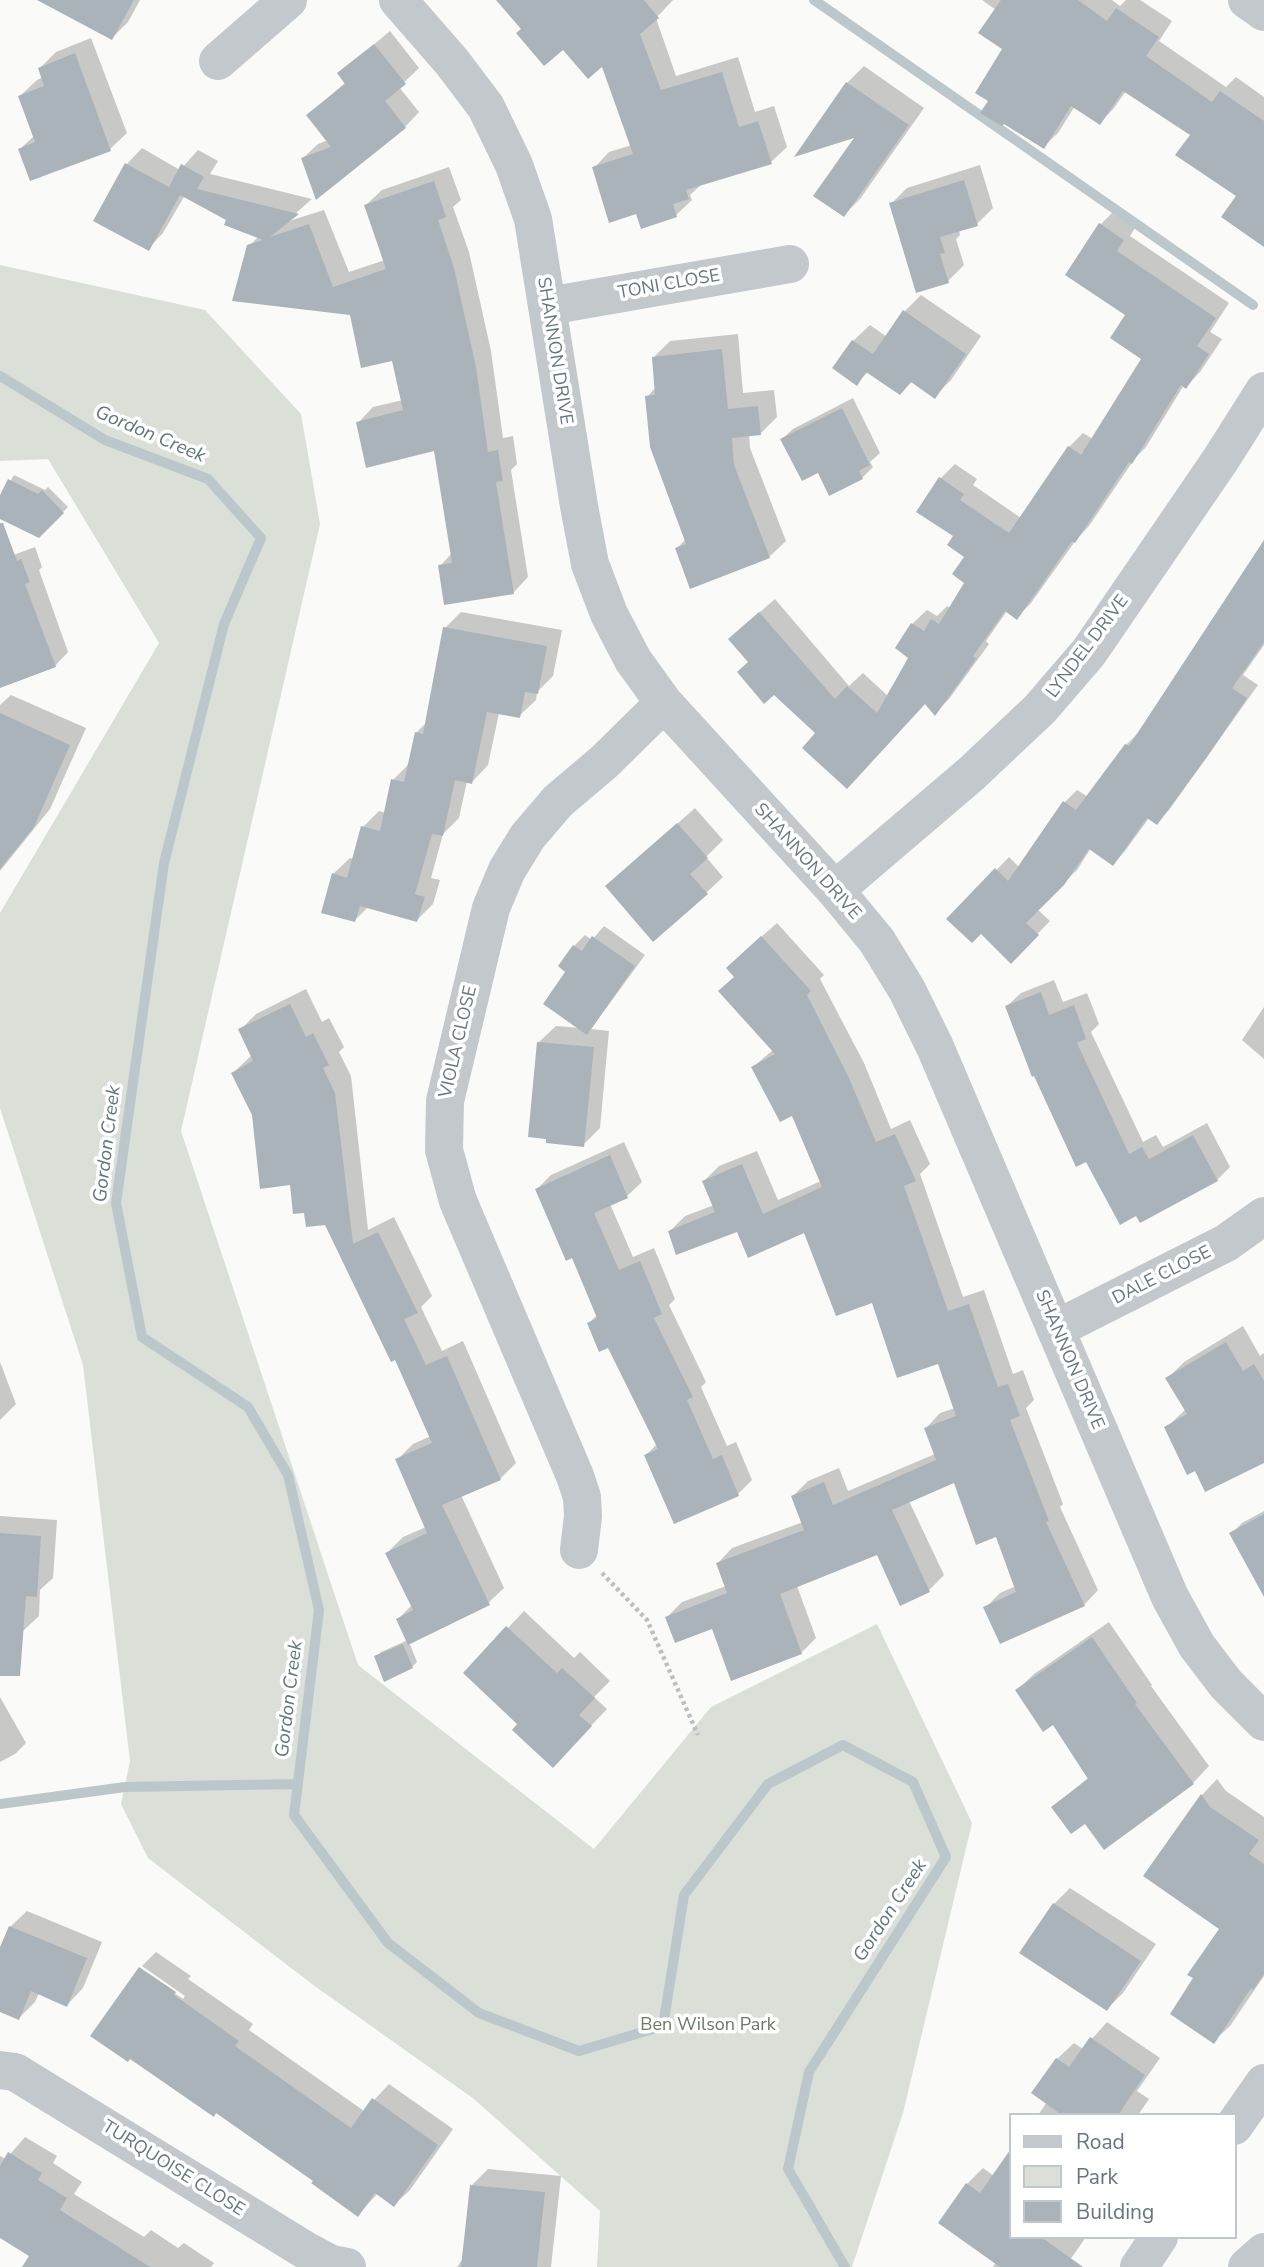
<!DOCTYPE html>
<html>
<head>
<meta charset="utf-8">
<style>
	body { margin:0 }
	#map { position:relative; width:1264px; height:2267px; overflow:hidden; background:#fafaf8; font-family:"Nunito Sans",sans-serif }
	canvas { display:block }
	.legend { position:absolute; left:1009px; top:2113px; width:228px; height:126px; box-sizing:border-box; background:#fff; border:2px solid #c1c8cd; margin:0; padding:9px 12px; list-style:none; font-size:21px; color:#657683 }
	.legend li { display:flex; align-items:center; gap:14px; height:35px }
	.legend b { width:35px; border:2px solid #c1c8cd }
</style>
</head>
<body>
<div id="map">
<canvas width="1264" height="2267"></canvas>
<ul class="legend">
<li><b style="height:9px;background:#c3c8cc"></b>Road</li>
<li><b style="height:19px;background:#dadfd7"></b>Park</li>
<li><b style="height:19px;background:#aab3b9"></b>Building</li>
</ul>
</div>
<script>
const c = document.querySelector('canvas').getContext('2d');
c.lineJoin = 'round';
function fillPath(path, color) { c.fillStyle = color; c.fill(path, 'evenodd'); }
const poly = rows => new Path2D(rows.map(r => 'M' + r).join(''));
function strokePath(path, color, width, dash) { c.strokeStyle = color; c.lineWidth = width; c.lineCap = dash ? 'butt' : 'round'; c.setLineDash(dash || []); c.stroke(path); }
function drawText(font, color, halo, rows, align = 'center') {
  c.font = font + ' "Nunito Sans",sans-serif'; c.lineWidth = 7; c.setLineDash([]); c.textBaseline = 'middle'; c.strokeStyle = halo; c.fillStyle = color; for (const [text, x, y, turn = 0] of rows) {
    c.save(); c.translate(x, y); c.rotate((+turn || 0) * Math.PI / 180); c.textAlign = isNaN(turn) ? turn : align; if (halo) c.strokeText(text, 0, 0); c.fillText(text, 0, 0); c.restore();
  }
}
fillPath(poly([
	[0,265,205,310,301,414,320,524,181,1131,358,1665,594,1849,711,1707,877,1624,972,1823,903,2113,852,2267,597,2267,600,2211,474,2099,312,1984,148,1858,121,1804,130,1761,83,1365,0,1108,0,913,159,643,48,459,0,461]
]), '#dadfd7');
fillPath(poly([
	[40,0,140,0,128,22,112,38],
	[499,0,673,0,656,18,676,76,738,57,755,112,774,106,787,147,771,162,702,184,690,195,692,200,676,215,637,212,594,168,609,152,632,145,603,64,523,28],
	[982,0,1112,0,1120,6,1126,0,1140,0,1172,21,1159,41,1226,87,1236,77,1264,97,1264,231,1192,135,1126,91,1114,108,1100,123,1075,106,1058,133,1043,147,990,100,1004,49,996,10],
	[390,31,419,68,399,87,419,112,405,127,303,158,318,144,328,140,308,115,346,82,340,73],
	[91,38,127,133,110,149,20,149,35,135,20,96,37,80,43,77,40,68,56,52],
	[864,66,924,108,860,199,844,215,859,135,798,154,847,83],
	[142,148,180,170,198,150,218,161,210,174,312,199,286,222,324,210,349,272,385,260,366,205,382,190,449,167,461,200,453,207,469,252,491,351,503,438,513,436,517,464,511,470,528,577,513,593,440,566,452,553,435,449,358,423,373,407,403,400,394,358,351,314,249,246,259,236,185,195,163,233,148,249,96,220,127,164],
	[980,165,993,208,977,224,959,229,960,235,956,239,964,265,948,281,891,204,907,188],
	[1115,210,1137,225,1130,236,1229,303,1210,332,1222,339,1200,372,1186,387,1184,385,1146,447,1135,458,1089,526,1076,540,1031,603,1017,617,1007,611,986,641,989,644,949,699,935,713,925,702,817,733,750,662,745,625,775,599,849,686,863,673,889,697,910,658,912,624,927,610,937,616,947,606,950,608,966,582,967,557,956,536,919,512,941,478,955,464,977,479,973,485,1021,518,1069,447,1083,433,1093,439,1144,358,1100,225],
	[921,295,981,336,951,380,935,396,913,381,900,393,869,371,857,383,853,341,870,325,887,337,905,311],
	[738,334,743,393,774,390,777,417,761,433,749,434,750,448,786,541,769,557,677,548,686,539,647,397,656,387,654,357,670,341],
	[853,398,880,453,870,462,873,467,862,478,819,471,782,439,793,429],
	[14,475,45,490,48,487,68,507,39,536,0,517,0,499],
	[1264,541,1264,645,1243,675,1258,685,1169,810,1156,823,1149,818,1125,851,1113,864,1091,848,1077,870,1037,909,1050,921,1011,961,981,932,949,919,1009,857,1019,867,1065,802,1077,790,1088,797,1126,745,1139,732],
	[35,547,42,567,39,570,68,652,55,666,0,686,0,560],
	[461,612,562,630,553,676,537,692,536,700,519,716,499,713,488,765,472,782,467,781,459,818,443,834,431,878,440,880,433,904,417,920,368,907,355,920,333,874,350,858,354,859,363,827,379,811,386,813,393,780,410,763,416,733,427,722,445,628],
	[11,695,86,728,50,809,0,871,0,705],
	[695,808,723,840,706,857,723,877,706,893,607,886],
	[777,923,824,975,820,979,864,1063,891,1129,910,1120,930,1164,920,1174,963,1297,984,1290,1013,1374,1023,1370,1034,1400,1026,1408,1063,1504,1060,1507,1098,1590,1084,1605,985,1608,1000,1593,1016,1586,997,1535,955,1481,909,1501,944,1575,929,1590,877,1553,797,1586,816,1638,801,1653,713,1627,667,1617,682,1602,726,1586,718,1563,732,1548,803,1522,793,1496,808,1481,839,1468,848,1491,935,1454,926,1428,940,1413,955,1408,939,1362,873,1301,805,1230,670,1231,685,1216,714,1205,704,1181,719,1166,757,1151,778,1200,821,1181,792,1114,753,1067,773,1050,736,976,743,953],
	[604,926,645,955,591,1029,609,1031,600,1128,583,1145,539,1042,556,1026,581,1028,568,971,574,946,585,935,592,940],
	[1054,980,1063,1002,1087,993,1099,1024,1091,1032,1143,1142,1156,1135,1163,1147,1207,1123,1230,1167,1217,1180,1141,1221,1007,1006,1021,993],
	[306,989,322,1022,329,1018,344,1047,339,1052,351,1076,368,1230,394,1217,432,1296,421,1307,442,1351,463,1341,516,1463,500,1479,461,1495,504,1588,488,1603,409,1642,417,1662,412,1667,376,1657,381,1652,408,1640,398,1619,412,1605,387,1553,403,1537,426,1527,397,1460,413,1444,431,1436,396,1358,326,1223,305,1211,233,1073,252,1055,240,1030,256,1014],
	[1264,1007,1264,1059,1242,1040],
	[624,1142,642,1182,627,1196,610,1204,633,1257,654,1248,675,1299,669,1305,706,1382,701,1387,727,1446,736,1442,752,1480,738,1494,646,1455,657,1444,609,1345,589,1323,597,1315,573,1256,537,1189,551,1175],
	[1243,1326,1260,1356,1264,1353,1264,1461,1166,1428,1186,1409,1168,1378,1184,1362],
	[0,1362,16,1404,0,1420],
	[1264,1511,1264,1593,1231,1534,1242,1523],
	[0,1516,57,1520,53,1578,40,1590,39,1616,22,1632,0,1631],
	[524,1611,574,1658,580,1652,610,1681,594,1697,607,1709,569,1749,520,1723,465,1673],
	[1109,1622,1152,1685,1151,1686,1209,1766,1193,1783,1085,1821,1053,1807,1089,1777,1053,1722,1017,1690,1034,1674],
	[0,1697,26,1743,15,1754,0,1762],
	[1217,1779,1226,1791,1264,1817,1264,1976,1230,2026,1214,2041,1195,1978,1222,1928,1146,1875,1202,1795],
	[1070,1888,1156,1944,1123,1993,1107,2009,1054,1904],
	[27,1911,102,1942,83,1988,67,2005,39,1993,35,2002,19,2018,0,2010,0,1952,10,1927],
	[156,1952,191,1976,188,1979,253,2024,249,2030,364,2111,389,2084,453,2129,410,2190,394,2205,378,2193,358,2215,315,2181,217,2112,93,2036,141,1968,141,1970,183,1999,185,1996,142,1966],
	[1107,2022,1160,2058,1137,2091,1149,2099,1138,2115,1038,2115,1047,2102,1034,2093,1057,2059,1074,2043,1083,2049],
	[25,2137,57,2156,53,2163,82,2182,74,2194,144,2237,151,2230,178,2248,184,2243,214,2263,211,2267,57,2267,0,2236,0,2156,6,2159],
	[1010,2153,1010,2237,1086,2237,1065,2267,993,2267,996,2262,967,2184,983,2168,994,2176],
	[488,2169,561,2176,551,2267,457,2267,464,2257,472,2185]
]), '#0003');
strokePath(poly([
	[814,0,1253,305],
	[0,376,105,440,208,479,261,538,224,624,164,863,116,1203,142,1337,248,1407,288,1475,319,1610,294,1815,388,1943,479,2013,579,2051,663,2026,684,1895,768,1784,843,1745,913,1782,946,1857,809,2072,788,2169,845,2267],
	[0,1804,125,1787,297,1784]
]), '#bbc7cb', 10);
fillPath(poly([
	[37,0,134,0,112,40],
	[496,0,644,0,659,18,640,34,661,90,722,72,739,127,758,121,772,164,686,190,689,199,673,204,677,217,641,229,636,214,609,223,592,167,633,154,602,67,588,79,563,50,544,66,516,33,521,29],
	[1001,0,1078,0,1107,21,1116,8,1159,37,1146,56,1212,102,1220,91,1264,121,1264,247,1221,217,1236,196,1175,155,1190,135,1123,91,1100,125,1071,106,1044,149,1004,124,1002,126,980,113,988,101,975,93,1002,49,978,33],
	[374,44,406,84,385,101,406,128,316,200,301,158,331,147,306,115,345,84,337,73],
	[75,53,111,151,30,181,18,149,35,142,18,96,44,86,38,68],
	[846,82,909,125,844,217,813,196,854,138,794,157],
	[125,163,169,187,181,164,204,177,197,189,299,214,270,237,309,224,333,287,386,269,364,205,434,181,446,217,438,220,454,268,476,367,488,452,498,450,503,481,496,482,514,594,444,605,438,565,452,563,434,451,366,468,356,422,403,410,392,361,361,368,350,315,232,301,247,245,263,240,224,225,226,220,180,195,149,251,93,221],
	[964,180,978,226,940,237,945,253,940,254,949,283,916,293,889,203],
	[1099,223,1124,240,1117,251,1216,318,1197,346,1209,354,1186,389,1181,385,1132,464,1129,462,1075,543,1072,541,1017,620,1005,611,973,656,976,659,935,716,925,704,847,789,802,748,815,733,774,695,764,704,737,672,748,662,728,639,759,612,835,699,847,686,877,713,908,658,895,648,911,623,924,631,931,619,939,624,964,583,952,574,964,557,947,545,953,536,916,512,939,477,964,494,960,500,1009,533,1068,446,1081,455,1141,359,1110,338,1125,315,1065,275],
	[903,310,966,354,935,399,911,382,900,395,866,372,857,386,832,368,852,340,873,354],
	[722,349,728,409,758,406,761,435,732,438,734,465,770,558,690,589,675,548,686,544,650,447,645,396,655,395,652,357],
	[842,408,870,465,859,471,863,479,829,496,818,473,802,481,780,439],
	[8,479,38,494,42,490,64,513,39,538,0,519,0,495],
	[0,523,3,523,17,561,21,559,30,582,25,584,56,667,0,688],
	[1264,540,1264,642,1232,688,1247,698,1207,757,1157,825,1147,818,1113,866,1089,849,1064,885,1026,923,1039,935,1011,964,981,934,972,943,946,919,995,868,1008,881,1063,801,1076,810,1125,744,1129,746],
	[443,627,547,646,538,694,525,692,520,718,487,712,472,784,455,780,443,836,432,834,415,894,425,897,417,922,360,906,355,922,321,913,332,873,347,878,361,826,380,831,391,779,404,782,415,732,423,734],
	[0,713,70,745,34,827,0,869],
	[677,823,708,858,690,874,708,894,653,942,605,886],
	[592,936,635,966,587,1035,543,1004,565,972,558,966,573,945,582,951],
	[761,936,811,991,807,995,849,1078,876,1142,895,1134,916,1181,904,1186,948,1311,969,1304,998,1387,1008,1384,1020,1416,1010,1420,1049,1521,1046,1522,1085,1606,1000,1644,983,1607,1016,1592,996,1537,976,1545,954,1483,892,1510,930,1592,900,1606,877,1555,780,1594,802,1654,731,1681,712,1629,675,1643,665,1617,727,1593,716,1563,804,1530,791,1496,824,1482,833,1505,936,1460,924,1428,956,1416,938,1364,897,1378,872,1303,836,1316,804,1233,748,1258,737,1232,676,1255,668,1231,715,1212,702,1181,742,1164,763,1214,822,1187,792,1116,780,1122,751,1067,775,1054,718,991,734,977,726,968],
	[1041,992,1049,1015,1074,1005,1086,1039,1077,1043,1129,1154,1142,1147,1149,1159,1193,1135,1218,1181,1140,1223,1136,1216,1120,1225,1086,1162,1076,1167,1034,1076,1032,1077,1005,1006],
	[290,1004,306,1037,313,1033,329,1065,323,1068,335,1093,353,1244,378,1232,418,1313,404,1319,426,1365,447,1356,501,1480,442,1505,490,1605,408,1645,396,1619,413,1610,385,1553,427,1533,395,1459,432,1443,395,1360,391,1362,325,1225,306,1227,304,1213,293,1214,290,1185,260,1189,252,1115,231,1073,253,1061,238,1029],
	[537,1042,594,1047,584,1147,546,1143,546,1139,528,1137],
	[610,1155,628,1198,594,1213,619,1270,640,1261,662,1314,654,1318,693,1397,687,1400,713,1459,722,1455,739,1496,674,1524,644,1455,658,1449,608,1348,599,1352,587,1323,597,1318,572,1258,566,1261,535,1189],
	[1226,1342,1243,1371,1254,1364,1264,1381,1264,1463,1205,1492,1195,1471,1187,1475,1164,1427,1187,1414,1165,1378],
	[1264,1514,1264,1597,1229,1533],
	[0,1533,41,1536,37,1597,26,1596,20,1676,0,1676],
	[506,1626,557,1673,562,1668,595,1698,579,1715,592,1726,553,1768,512,1730,517,1724,463,1673],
	[1092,1637,1137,1703,1135,1704,1194,1784,1104,1850,1085,1824,1071,1834,1051,1807,1088,1779,1053,1725,1043,1732,1015,1690],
	[403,1644,413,1668,384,1682,374,1656],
	[1201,1794,1210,1807,1259,1840,1249,1854,1264,1864,1264,1974,1253,1990,1251,1988,1214,2044,1170,2014,1193,1978,1187,1975,1219,1929,1143,1876],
	[1053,1903,1141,1961,1107,2011,1019,1953],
	[9,1926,87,1958,67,2007,31,1991,19,2020,0,2012,0,1947],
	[139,1967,176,1992,174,1995,239,2041,235,2046,351,2128,372,2098,438,2145,394,2207,375,2193,358,2217,311,2183,313,2181,216,2113,214,2117,130,2059,128,2062,90,2036],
	[1090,2037,1145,2075,1118,2115,1062,2115,1031,2093,1056,2058,1069,2067],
	[1010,2150,1010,2237,1041,2237,1083,2267,1000,2267,938,2223,966,2183,980,2193],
	[8,2152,42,2173,38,2180,67,2198,60,2210,150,2267,22,2267,29,2256,0,2238,0,2166],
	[470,2185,545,2192,537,2267,461,2267]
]), '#aab3b9');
strokePath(poly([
	[602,1573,647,1620,698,1735]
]), '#bbbfc2', 4.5, [3.5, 3.5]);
strokePath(poly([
	[398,0,452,62,486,107,514,165,533,219,579,506,590,564,609,614,633,660,664,703,835,890,877,941,907,990,935,1047,1170,1597,1197,1646,1226,1684,1264,1722],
	[1247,0,1264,12],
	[218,61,288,0],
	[548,306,790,264],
	[835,890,971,774,1040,709,1089,652,1221,459,1264,391],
	[1056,1329,1226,1243,1264,1216],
	[579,1550,583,1516,582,1497,575,1476,458,1201,444,1150,445,1101,491,908,507,870,528,836,558,801,604,762,664,703],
	[0,2070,15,2072,305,2250,331,2264,347,2267],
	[1234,2126,1264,2083],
	[1139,2267,1159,2237],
	[1247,2267,1264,2252]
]), '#c3c8cc', 38);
drawText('18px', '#657683', '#fff', [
	["TONI CLOSE",669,285,-10],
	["SHANNON DRIVE",554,351,81],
	["LYNDEL DRIVE",1088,647,-53],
	["SHANNON DRIVE",807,862,48],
	["VIOLA CLOSE",459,1042,-77],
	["DALE CLOSE",1162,1276,-27],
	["SHANNON DRIVE",1069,1360,67],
	["TURQUOISE CLOSE",173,2169,32]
]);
drawText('18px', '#687a64', '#fff', [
	["Ben Wilson Park",708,2026]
]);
drawText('italic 19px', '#60757c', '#fff', [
	["Gordon Creek",150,435,23],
	["Gordon Creek",108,1144,-83],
	["Gordon Creek",290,1699,-83],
	["Gordon Creek",891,1911,-57]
]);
</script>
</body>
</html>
